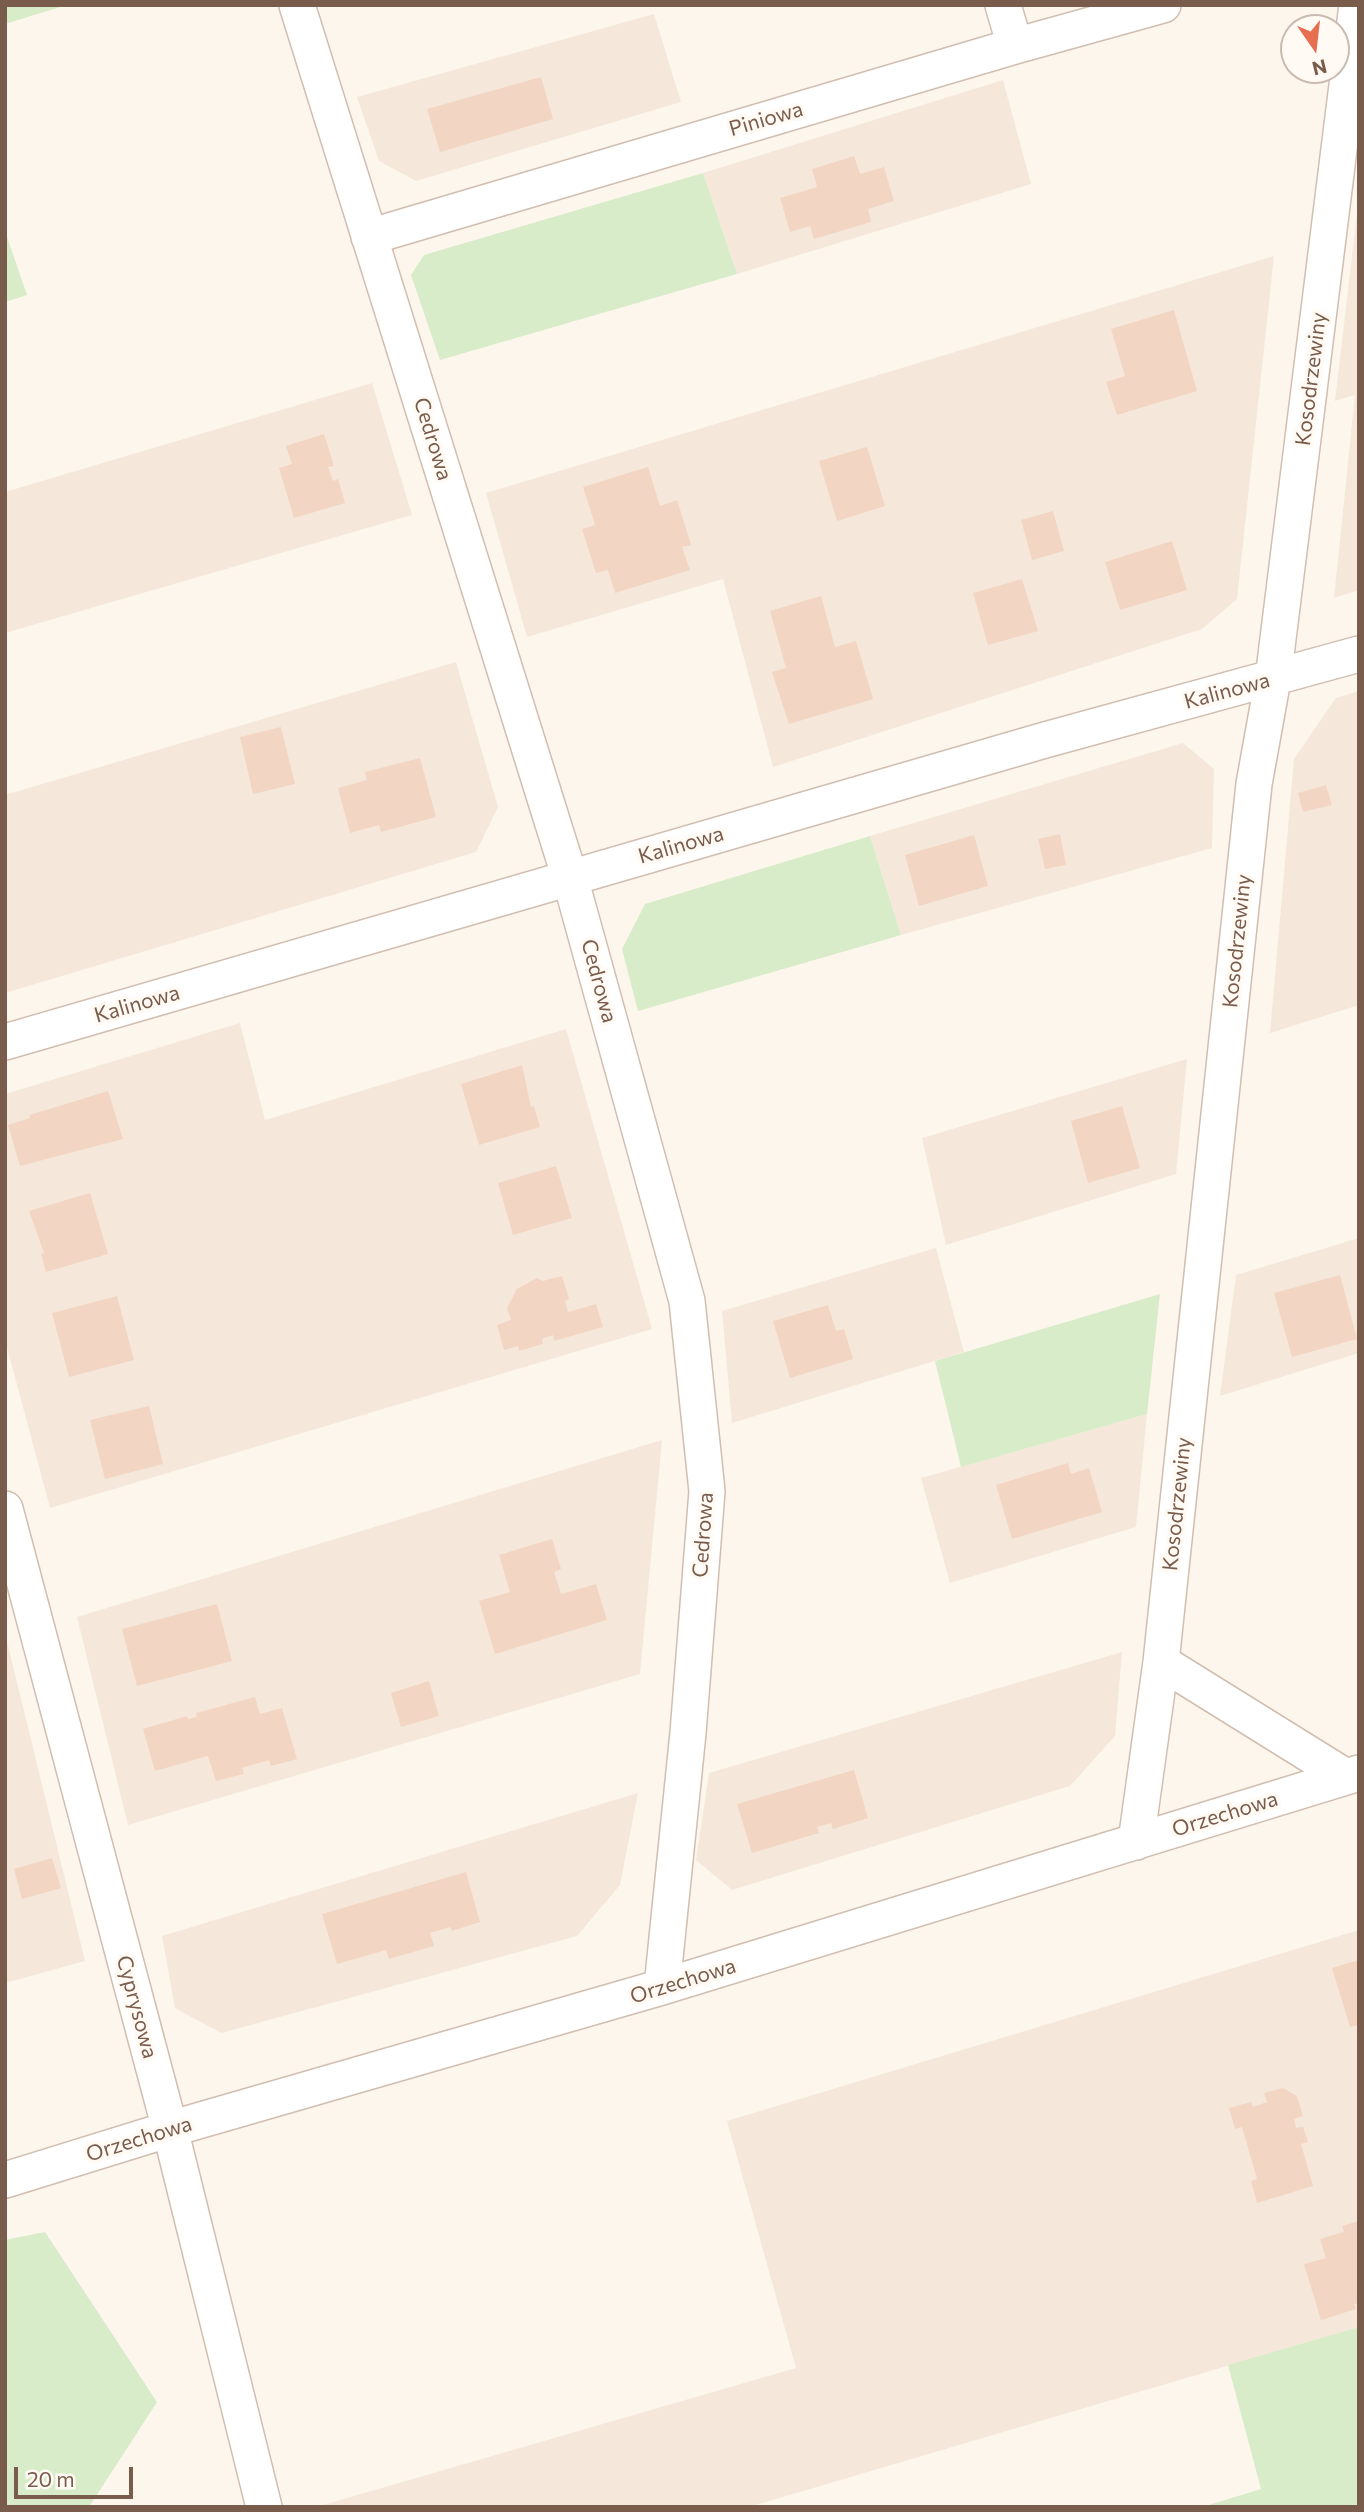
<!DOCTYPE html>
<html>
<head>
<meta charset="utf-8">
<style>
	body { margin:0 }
	#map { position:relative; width:1364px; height:2512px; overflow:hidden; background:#fdf6ec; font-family:Commissioner,sans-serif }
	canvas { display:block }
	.frame { position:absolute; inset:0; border:7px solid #7a5c4d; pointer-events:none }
	.north { position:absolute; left:1280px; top:14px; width:70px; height:70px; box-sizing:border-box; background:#fffaf3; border:2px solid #cabbb1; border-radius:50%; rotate:166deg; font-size:19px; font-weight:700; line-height:28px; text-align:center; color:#7a5c4d }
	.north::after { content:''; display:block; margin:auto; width:24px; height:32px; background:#e76f51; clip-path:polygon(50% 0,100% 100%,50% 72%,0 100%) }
	.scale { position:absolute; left:14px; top:2467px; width:119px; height:32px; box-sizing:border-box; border:4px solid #7a5c4d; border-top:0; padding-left:9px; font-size:21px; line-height:24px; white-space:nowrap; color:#7a5c4d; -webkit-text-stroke:5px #fffaf3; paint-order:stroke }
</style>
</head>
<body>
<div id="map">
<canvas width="1364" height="2512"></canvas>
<div class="frame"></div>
<div class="north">N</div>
<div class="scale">20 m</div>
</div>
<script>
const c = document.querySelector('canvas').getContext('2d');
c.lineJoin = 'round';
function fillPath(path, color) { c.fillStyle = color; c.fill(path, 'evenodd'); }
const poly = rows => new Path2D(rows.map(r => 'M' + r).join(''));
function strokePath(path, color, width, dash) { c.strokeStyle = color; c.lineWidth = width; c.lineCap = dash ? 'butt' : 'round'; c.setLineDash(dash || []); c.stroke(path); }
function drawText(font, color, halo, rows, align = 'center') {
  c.font = font + ' Commissioner,sans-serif'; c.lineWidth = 7; c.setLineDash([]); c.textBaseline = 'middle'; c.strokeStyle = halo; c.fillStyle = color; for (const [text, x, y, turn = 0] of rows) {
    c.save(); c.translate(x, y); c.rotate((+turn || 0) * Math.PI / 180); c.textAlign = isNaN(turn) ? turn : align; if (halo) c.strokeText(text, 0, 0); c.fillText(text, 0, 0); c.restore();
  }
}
fillPath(poly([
	[654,14,681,102,416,181,379,161,357,97],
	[1003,80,1031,184,737,274,703,173],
	[1359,196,1359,590,1334,598,1355,395,1335,401],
	[1274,256,1237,599,1202,629,773,767,723,579,527,637,486,493],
	[372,383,412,515,5,633,5,492],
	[456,662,498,807,476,852,5,993,5,795],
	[1359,691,1359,1005,1270,1033,1294,759,1336,698],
	[1183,743,1214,769,1212,848,901,935,870,836],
	[240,1023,265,1120,566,1029,652,1329,50,1508,5,1340,5,1094],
	[1187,1059,1176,1174,946,1245,922,1138],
	[1359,1238,1359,1353,1220,1396,1236,1275],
	[936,1248,964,1352,732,1423,722,1311],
	[1147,1414,1136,1527,950,1583,921,1478],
	[662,1440,640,1674,128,1825,77,1617],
	[5,1633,85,1961,5,1983],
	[1122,1652,1115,1736,1070,1786,732,1890,696,1860,709,1773],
	[638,1793,620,1885,577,1936,221,2033,175,2008,162,1936],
	[1359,1930,1359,2327,749,2507,316,2507,796,2368,727,2121]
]), '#f5e8da');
fillPath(poly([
	[5,5,67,5,5,24],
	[703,173,737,274,440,360,411,275,424,255],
	[5,231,27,295,5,302],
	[870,836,901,935,638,1011,622,949,645,904],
	[1160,1294,1147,1414,961,1467,935,1361],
	[45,2232,157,2402,89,2507,5,2507,5,2240],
	[1359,2327,1359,2507,1202,2507,1261,2489,1228,2365]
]), '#d8ecc9');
fillPath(poly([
	[541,77,553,119,440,152,427,109],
	[854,156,860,174,884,167,894,201,868,209,871,222,814,239,810,226,790,232,780,198,817,187,812,169],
	[1174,310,1197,391,1117,415,1106,382,1125,376,1111,329],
	[324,434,334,466,328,467,333,481,338,479,345,503,294,518,279,468,292,464,286,446],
	[867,447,885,506,837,521,819,461],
	[648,467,660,506,677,500,691,545,682,547,690,570,615,593,608,570,596,573,582,529,595,525,583,487],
	[1053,511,1064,551,1032,560,1021,520],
	[1172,541,1187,590,1120,610,1105,562],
	[1022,579,1038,631,988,645,973,593],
	[821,596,835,647,856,641,873,699,789,724,772,672,786,668,770,611],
	[281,727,295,784,253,794,240,737],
	[420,758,436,817,381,832,379,825,350,833,338,788,367,780,365,772],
	[1326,785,1332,805,1303,812,1298,793],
	[1060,834,1066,865,1045,869,1038,839],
	[974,835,988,886,919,906,905,855],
	[522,1065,531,1107,534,1106,540,1127,479,1145,461,1084],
	[108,1091,123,1139,20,1166,8,1125,30,1118,30,1115],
	[1122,1106,1140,1168,1088,1183,1071,1121],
	[556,1166,572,1218,513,1235,498,1183],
	[90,1193,108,1254,46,1272,41,1254,44,1253,29,1211],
	[1340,1275,1357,1339,1292,1357,1274,1293],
	[562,1276,569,1299,565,1301,568,1312,596,1304,603,1327,554,1341,553,1335,542,1339,543,1344,519,1351,518,1346,504,1350,497,1325,511,1320,507,1308,517,1289,537,1278,543,1281],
	[117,1296,134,1360,69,1377,52,1313],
	[828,1305,836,1331,844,1329,853,1359,790,1378,773,1321],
	[149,1406,163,1464,105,1479,90,1420],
	[1068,1463,1071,1474,1089,1468,1102,1512,1012,1539,996,1485],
	[552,1539,561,1569,554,1572,561,1594,596,1584,607,1620,495,1654,479,1601,510,1592,499,1555],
	[217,1604,232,1661,137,1686,122,1629],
	[429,1681,439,1716,401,1727,391,1693],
	[255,1697,260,1714,282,1708,297,1759,271,1766,269,1760,242,1768,244,1774,216,1781,208,1756,155,1771,143,1729,187,1716,188,1719,197,1717,196,1713],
	[854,1770,868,1818,833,1829,831,1823,817,1827,819,1833,752,1853,737,1804],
	[52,1858,61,1888,22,1899,14,1869],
	[466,1872,480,1922,452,1931,450,1927,430,1933,434,1946,389,1959,386,1950,337,1964,322,1914],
	[1359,1960,1359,2025,1350,2027,1332,1968],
	[1283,2088,1297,2096,1303,2116,1294,2119,1296,2128,1303,2127,1308,2142,1301,2144,1313,2186,1257,2203,1251,2181,1257,2179,1242,2127,1235,2129,1229,2108,1251,2102,1253,2107,1267,2102,1264,2093],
	[1359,2221,1359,2303,1354,2304,1356,2309,1321,2320,1304,2264,1326,2258,1320,2239,1344,2232,1342,2226]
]), '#f3d5c3');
const street = poly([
	[297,5,570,878,687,1301,707,1491,688,1733,662,1987],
	[1003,5,1015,46],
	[369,237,1015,46,1163,5],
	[5,1042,1045,740,1359,654],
	[5,1509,170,2129,264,2507],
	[1346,1777,1161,1662,1254,784,1273,679,1357,5],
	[1136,1842,1161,1662],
	[5,2180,170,2129,662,1987,1359,1773]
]);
strokePath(street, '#d1beb0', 38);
strokePath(street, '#fff', 35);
drawText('21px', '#7a5c4d', '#fffaf3', [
	["Piniowa",766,119,-16],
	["Kosodrzewiny",1311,379,-83],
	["Cedrowa",433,439,73],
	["Kalinowa",1227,691,-15],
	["Kalinowa",681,845,-16],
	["Kosodrzewiny",1237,941,-84],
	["Cedrowa",599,981,75],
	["Kalinowa",137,1004,-16],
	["Kosodrzewiny",1177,1504,-84],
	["Cedrowa",703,1535,-86],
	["Orzechowa",1225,1814,-17],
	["Orzechowa",683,1981,-17],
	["Cyprysowa",137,2007,75],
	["Orzechowa",139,2139,-17]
]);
</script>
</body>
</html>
